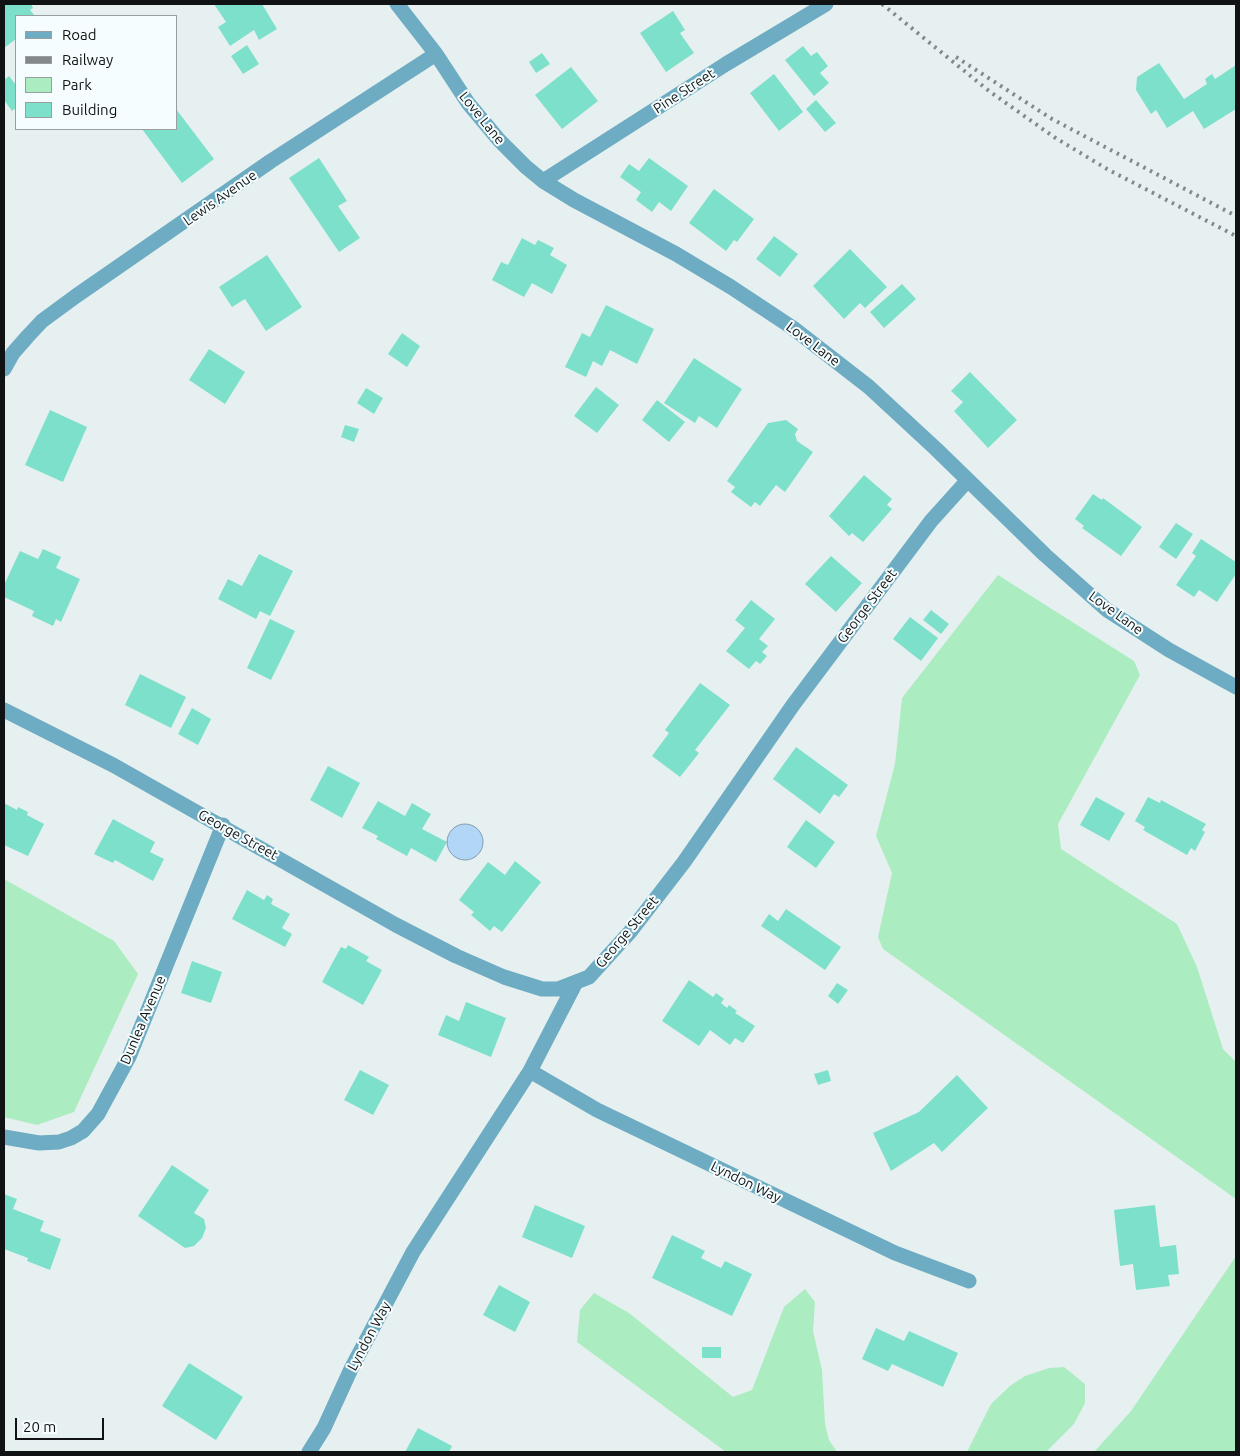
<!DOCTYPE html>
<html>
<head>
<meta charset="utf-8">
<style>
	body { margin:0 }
	#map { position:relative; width:1240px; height:1456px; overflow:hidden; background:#e7f0f0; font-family:Ubuntu,sans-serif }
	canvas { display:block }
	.frame { position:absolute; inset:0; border:5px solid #101213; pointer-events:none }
	.legend { position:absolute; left:15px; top:15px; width:162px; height:115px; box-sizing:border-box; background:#f5fdfe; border:1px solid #999fa0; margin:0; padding:6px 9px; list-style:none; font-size:15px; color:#101213 }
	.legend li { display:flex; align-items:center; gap:10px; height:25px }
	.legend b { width:25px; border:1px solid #999fa0 }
	.scale { position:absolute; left:15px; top:1418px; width:89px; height:22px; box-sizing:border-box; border:2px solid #101213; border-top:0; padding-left:6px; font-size:15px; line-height:18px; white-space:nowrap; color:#101213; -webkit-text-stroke:4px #f5fdfe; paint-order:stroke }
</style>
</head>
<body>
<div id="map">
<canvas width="1240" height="1456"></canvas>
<div class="frame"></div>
<ul class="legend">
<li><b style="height:6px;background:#6dacc2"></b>Road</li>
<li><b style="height:6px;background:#83898a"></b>Railway</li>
<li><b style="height:14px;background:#abecc1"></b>Park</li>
<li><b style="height:14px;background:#7de0ca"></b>Building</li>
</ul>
<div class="scale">20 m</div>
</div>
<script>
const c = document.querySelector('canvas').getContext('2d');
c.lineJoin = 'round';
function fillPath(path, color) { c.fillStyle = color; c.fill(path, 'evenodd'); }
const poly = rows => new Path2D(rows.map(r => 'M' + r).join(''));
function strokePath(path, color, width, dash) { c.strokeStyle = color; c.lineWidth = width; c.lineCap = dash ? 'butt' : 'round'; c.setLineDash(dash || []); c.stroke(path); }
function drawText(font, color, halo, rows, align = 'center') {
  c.font = font + ' Ubuntu,sans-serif'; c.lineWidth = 4; c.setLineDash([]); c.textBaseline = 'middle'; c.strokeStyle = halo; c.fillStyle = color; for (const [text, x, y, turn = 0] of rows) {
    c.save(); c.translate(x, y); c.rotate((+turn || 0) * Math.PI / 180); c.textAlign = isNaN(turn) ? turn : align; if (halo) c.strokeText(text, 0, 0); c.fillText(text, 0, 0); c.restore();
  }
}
fillPath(poly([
	[998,575,1134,661,1140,675,1058,824,1061,849,1177,924,1197,967,1223,1049,1236,1062,1236,1199,883,949,878,937,892,873,876,836,895,764,902,698],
	[4,879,114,941,138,974,74,1112,37,1125,4,1117],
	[1236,1256,1236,1452,1094,1452,1131,1411],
	[805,1289,815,1302,813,1331,822,1370,825,1424,829,1440,837,1452,726,1452,577,1342,580,1310,594,1293,629,1313,733,1397,752,1390,784,1307],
	[1064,1367,1085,1384,1085,1403,1074,1424,1046,1452,967,1452,991,1404,1010,1386,1025,1376,1049,1368]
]), '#abecc1');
const water = poly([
	'447 842a18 18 0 1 1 36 0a18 18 0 1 1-36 0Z'
]);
fillPath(water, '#b1d6f6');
strokePath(water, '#819bb2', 1);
fillPath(poly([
	[4,4,31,4,33,8,30,10,35,16,16,16,16,39,4,48],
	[214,4,262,4,277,29,259,40,254,30,230,46,218,27,226,22],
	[673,11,685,30,680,33,694,53,666,72,640,33],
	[247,45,259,64,243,74,231,56],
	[803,46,811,56,817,52,828,66,820,73,829,83,814,96,785,60],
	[542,53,550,64,536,73,529,62],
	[1159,63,1184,99,1207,84,1205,79,1212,74,1215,79,1236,65,1236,109,1204,129,1193,111,1167,128,1156,110,1151,114,1136,90,1137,77],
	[571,67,598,101,562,129,535,95],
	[774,74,803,112,779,131,750,93],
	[9,76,16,85,16,108,12,111,4,100,4,80],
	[816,100,836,123,825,132,806,109],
	[176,109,214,159,182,183,142,129,176,129],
	[319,158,347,201,338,206,360,238,339,252,289,178],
	[649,158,688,186,671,211,659,202,652,212,636,200,641,192,620,177,629,164,639,171],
	[714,189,754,219,737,242,734,240,726,251,689,223],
	[774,236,798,254,780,277,756,259],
	[522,238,535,245,538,240,554,248,550,255,567,265,552,294,532,283,524,297,492,280,501,262,508,265],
	[850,249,887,287,865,308,860,303,844,319,813,286],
	[267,255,302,307,266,331,245,299,232,307,219,287],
	[902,284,916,299,884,328,870,312],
	[606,305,654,329,637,364,610,350,602,366,593,361,586,377,565,367,582,333,590,337],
	[402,333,420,346,407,367,388,354],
	[209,349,245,372,225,404,189,380],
	[694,358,742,389,717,428,699,416,695,423,664,403],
	[970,372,1017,420,988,448,954,411,963,402,951,391],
	[596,387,619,405,597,433,574,416],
	[366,388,383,398,374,414,357,403],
	[657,400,685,422,669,442,642,420],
	[50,410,87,427,63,482,25,465],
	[786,420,798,429,795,434,797,441,813,452,785,492,776,485,760,506,755,502,751,507,731,492,735,487,727,481,768,423],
	[345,425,359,429,354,442,341,437],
	[864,475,892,499,887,505,892,509,863,542,852,533,849,536,829,516],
	[1093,494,1102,500,1103,498,1142,527,1121,556,1082,528,1084,526,1075,519],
	[1176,523,1193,534,1176,559,1159,547],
	[1201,539,1236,562,1236,574,1217,602,1199,590,1194,597,1176,585,1196,556,1192,553],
	[43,549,61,557,56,568,80,579,61,622,56,619,53,626,32,616,34,611,4,597,4,585,20,551,38,559],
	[259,554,293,571,270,616,260,611,256,619,218,599,228,579,242,586],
	[831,556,862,583,836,612,805,584],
	[751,600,775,619,759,639,768,646,762,652,767,656,760,664,756,661,749,669,726,651,745,628,735,620],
	[931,610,949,624,941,634,923,620],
	[910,617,938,638,921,661,893,639],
	[270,619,295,631,271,680,247,668],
	[140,674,186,697,171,728,125,705],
	[700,683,730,705,695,750,699,753,680,777,652,756,669,733,665,730],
	[192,708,211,719,198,745,178,734],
	[796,747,848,785,839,797,834,794,820,814,773,779],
	[328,766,360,783,342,818,310,800],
	[1096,797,1125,813,1109,841,1080,825],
	[1148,797,1160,803,1161,800,1206,824,1202,830,1205,832,1195,851,1191,848,1187,855,1143,830,1145,827,1135,821],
	[378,801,405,816,412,803,431,814,422,829,447,842,436,862,411,848,407,856,376,839,378,836,362,828],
	[4,803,17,810,18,807,28,812,27,815,44,824,28,856,4,845],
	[113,819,155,842,150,852,164,859,153,881,115,860,113,863,94,854],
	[806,820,835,842,816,868,787,847],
	[515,861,541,882,502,932,494,926,490,931,471,915,474,912,459,900,488,862,505,875],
	[247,890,264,900,267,895,273,899,271,904,290,914,282,928,292,934,285,947,232,919],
	[786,909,841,947,825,970,761,926,769,914,778,921],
	[348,945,369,957,366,961,382,970,363,1005,322,982,341,947,346,949],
	[192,961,222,972,211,1003,181,993],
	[689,980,713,997,716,993,724,999,721,1003,727,1008,729,1005,737,1011,735,1013,755,1026,743,1043,735,1038,730,1045,710,1030,699,1046,662,1021],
	[837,983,848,990,838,1004,828,996],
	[466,1002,506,1018,491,1057,438,1035,446,1015,459,1021],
	[360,1070,389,1085,373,1115,344,1100],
	[828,1070,831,1081,818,1085,814,1074],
	[957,1075,988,1108,942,1152,934,1143,891,1171,873,1133,919,1112],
	[172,1165,209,1190,194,1213,204,1219,206,1228,202,1238,194,1246,185,1248,138,1216],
	[4,1194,17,1199,13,1209,44,1221,40,1231,61,1239,50,1270,27,1261,28,1258,4,1249],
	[535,1205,585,1226,572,1258,522,1237],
	[1155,1205,1160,1247,1176,1245,1179,1274,1168,1275,1170,1286,1136,1290,1133,1264,1120,1266,1114,1210],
	[672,1235,705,1251,701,1258,721,1268,725,1261,752,1274,732,1316,652,1278],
	[499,1285,530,1302,515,1332,483,1315],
	[876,1328,904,1341,909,1331,958,1353,943,1387,892,1364,888,1371,862,1359],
	[702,1347,721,1347,721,1358,702,1358],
	[189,1363,243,1397,216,1440,162,1406],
	[418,1428,452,1446,449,1452,405,1452]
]), '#7de0ca');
strokePath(poly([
	[397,4,436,54,468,103,499,140,526,167,543,181,574,200,676,254,731,287,793,328,869,387,936,449,1045,555,1107,610,1169,650,1236,687],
	[543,181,726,64,826,4],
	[4,369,13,353,28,336,42,321,76,296,271,161,436,54],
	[4,710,113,765,396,925,456,956,504,977,542,989,558,989,589,977,630,932,684,862,793,705,931,521,967,481],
	[575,984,530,1071,597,1110,895,1253,969,1281],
	[4,1137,39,1143,59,1142,71,1138,83,1131,98,1114,129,1057,223,825],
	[309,1452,324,1428,351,1369,413,1252,530,1071]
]), '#6dacc2', 15);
strokePath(poly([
	[882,4,989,91,1054,137,1107,169,1236,236],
	[956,57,1052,119,1236,216]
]), '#83898a', 4, [2.5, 5]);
drawText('14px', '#101213', '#f5fdfe', [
	["Pine Street",684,91,-33],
	["Love Lane",482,118,51],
	["Lewis Avenue",220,198,-35],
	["Love Lane",813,344,37],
	["George Street",867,606,-53],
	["Love Lane",1116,613,36],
	["George Street",238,835,29],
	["George Street",627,932,-50],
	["Dunlea Avenue",143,1020,-67],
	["Lyndon Way",746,1182,26],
	["Lyndon Way",369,1336,-62]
]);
</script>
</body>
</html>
